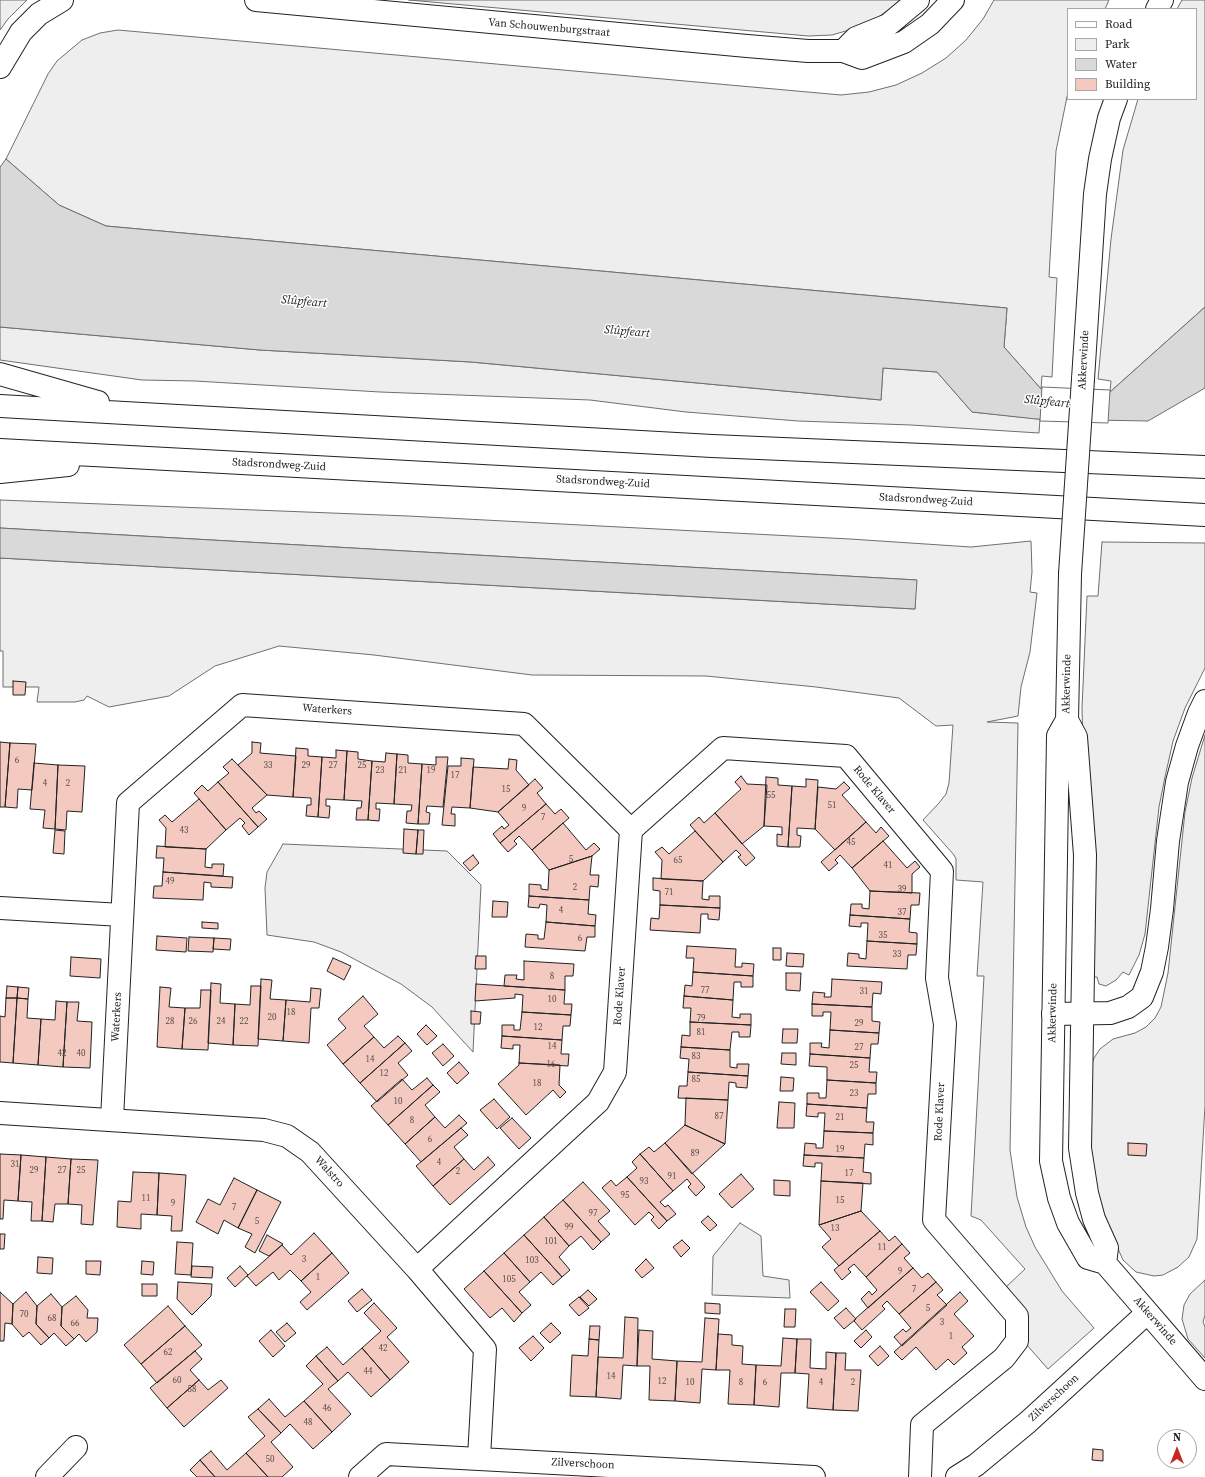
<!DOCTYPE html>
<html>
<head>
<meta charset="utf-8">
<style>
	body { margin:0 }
	#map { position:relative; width:1205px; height:1477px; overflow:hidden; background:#fff; font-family:"Source Serif 4",serif }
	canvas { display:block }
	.legend { position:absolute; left:1067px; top:8px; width:130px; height:92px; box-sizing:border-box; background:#fff; border:1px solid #a7a7a7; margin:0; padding:5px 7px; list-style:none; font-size:12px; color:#222 }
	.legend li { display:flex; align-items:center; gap:8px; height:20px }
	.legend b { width:20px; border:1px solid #a7a7a7 }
	.north { position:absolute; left:1157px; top:1429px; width:40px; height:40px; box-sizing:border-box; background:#fff; border:1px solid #a7a7a7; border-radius:50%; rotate:0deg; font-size:11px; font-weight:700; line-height:16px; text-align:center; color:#222 }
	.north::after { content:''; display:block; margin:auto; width:14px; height:18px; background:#c62828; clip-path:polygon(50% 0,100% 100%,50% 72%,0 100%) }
</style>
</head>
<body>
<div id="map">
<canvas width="1205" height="1477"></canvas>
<ul class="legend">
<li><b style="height:5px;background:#fff"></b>Road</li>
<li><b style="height:11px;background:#eee"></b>Park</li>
<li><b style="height:11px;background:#d9d9d9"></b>Water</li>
<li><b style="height:11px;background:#f3c9c0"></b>Building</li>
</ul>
<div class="north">N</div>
</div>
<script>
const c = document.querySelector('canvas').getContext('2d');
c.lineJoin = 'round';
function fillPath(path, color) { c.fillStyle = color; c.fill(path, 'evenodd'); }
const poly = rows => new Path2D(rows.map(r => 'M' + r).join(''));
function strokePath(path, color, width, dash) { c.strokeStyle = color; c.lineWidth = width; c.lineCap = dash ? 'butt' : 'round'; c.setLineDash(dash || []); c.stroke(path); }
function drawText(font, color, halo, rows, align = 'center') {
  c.font = font + ' "Source Serif 4",serif'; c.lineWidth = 3; c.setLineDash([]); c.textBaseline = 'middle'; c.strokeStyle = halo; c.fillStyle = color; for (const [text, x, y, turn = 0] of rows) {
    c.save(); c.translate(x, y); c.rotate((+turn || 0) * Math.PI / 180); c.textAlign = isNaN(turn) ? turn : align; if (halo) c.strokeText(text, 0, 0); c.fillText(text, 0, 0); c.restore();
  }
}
const green = poly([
	[0,0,27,0,8,19,0,30,0,0],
	[409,0,903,0,871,22,849,30,832,35,808,36,409,0],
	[994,0,1109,0,1105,9,1068,9,1068,92,1056,151,1049,277,1057,278,1052,377,1042,376,1041,389,1004,347,1007,308,106,226,59,205,6,159,48,74,57,61,82,40,100,33,118,30,841,95,869,92,896,85,922,73,946,58,966,40,983,19,994,0],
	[1182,0,1205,0,1205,307,1110,392,1111,381,1098,379,1111,239,1123,150,1138,99,1196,99,1196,9,1177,9,1182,0],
	[0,327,260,350,471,362,881,400,883,368,937,372,972,412,1040,419,1039,433,911,425,798,421,686,412,590,400,380,392,195,381,142,380,0,360,0,327],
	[0,500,408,516,850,539,971,547,1031,541,1032,572,1030,592,1037,593,1030,652,1021,687,1018,716,987,722,1018,723,1010,1150,1017,1197,1026,1227,1035,1247,1062,1291,1094,1328,1048,1369,1026,1344,1028,1336,1027,1317,1005,1288,1025,1269,981,1220,971,1216,984,976,977,976,983,882,956,880,956,859,954,855,923,820,939,803,946,794,949,783,953,725,936,726,899,698,816,687,706,676,532,675,374,655,279,646,215,666,169,696,109,707,87,696,84,700,75,702,37,702,39,687,3,687,3,651,0,651,0,558,915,609,916,580,0,528,0,500],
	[1102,542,1205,543,1205,668,1185,708,1173,741,1165,777,1159,807,1145,934,1139,955,1129,975,1123,972,1116,980,1106,986,1099,984,1097,977,1089,977,1082,708,1087,596,1098,596,1102,542],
	[1205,735,1205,1106,1197,1239,1189,1257,1178,1267,1163,1275,1154,1276,1136,1272,1123,1260,1103,1215,1091,1168,1090,1069,1094,1058,1100,1049,1113,1039,1135,1033,1146,1027,1155,1018,1161,1007,1168,973,1185,812,1192,778,1205,735],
	[283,844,447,851,481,885,473,1052,432,1007,401,984,341,952,314,942,267,935,265,888,267,872,283,844],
	[740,1223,761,1236,763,1276,789,1280,790,1298,712,1295,713,1256,740,1223],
	[1205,1280,1205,1315,1203,1322,1205,1327,1205,1358,1188,1339,1182,1319,1184,1305,1190,1294,1205,1280]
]);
fillPath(green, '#eee');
strokePath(green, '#6f6f6f', 1);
const water = poly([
	[6,159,59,205,106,226,1007,308,1004,347,1041,389,1110,392,1205,307,1205,388,1148,421,1036,419,972,412,937,372,883,368,881,400,471,362,260,350,0,327,0,167,6,159],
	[0,528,917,580,915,609,0,558,0,528]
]);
fillPath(water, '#d9d9d9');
strokePath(water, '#6f6f6f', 1);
const pier = poly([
	[1042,387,1110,390,1108,423,1040,421,1042,387]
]);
fillPath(pier, '#fff');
strokePath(pier, '#6f6f6f', 1);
const building = poly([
	[13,681,26,682,25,695,13,695,13,681],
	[0,742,10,743,5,807,0,807,0,742],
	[252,742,261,743,260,753,296,756,293,797,267,795,238,765,252,753,252,742],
	[10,743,36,744,32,790,18,789,17,808,5,807,10,743],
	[296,748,308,749,308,756,322,757,318,817,306,816,307,805,311,805,311,798,293,797,296,748],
	[336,750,347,751,344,800,326,799,326,806,330,806,329,818,318,817,322,757,336,758,336,750],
	[347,751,358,752,358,759,372,761,368,820,356,820,357,808,361,808,362,801,344,800,347,751],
	[386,753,397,754,394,804,376,803,376,809,380,809,379,821,368,820,372,761,385,762,386,753],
	[397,754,408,755,408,763,422,764,418,824,406,823,407,811,411,811,412,805,394,804,397,754],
	[436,757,448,757,443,807,427,806,426,812,430,813,429,824,418,824,422,764,436,765,436,757],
	[461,758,474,759,470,808,452,807,451,814,455,814,455,826,442,825,448,766,461,766,461,758],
	[232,759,267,795,252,808,256,813,259,811,267,819,258,827,218,782,229,773,223,767,232,759],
	[509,759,517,760,516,770,529,785,498,812,470,808,473,767,508,769,509,759],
	[34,763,58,765,55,829,43,828,45,810,30,809,34,763],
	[58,765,85,766,82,812,67,811,66,830,55,829,58,765],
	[741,776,747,784,767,785,764,826,742,844,715,813,741,789,735,782,741,776],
	[766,777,778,778,778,785,792,786,788,847,777,846,777,834,782,835,782,827,764,826,766,777],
	[535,779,543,788,537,793,546,804,500,843,493,834,502,826,504,829,509,825,498,812,535,779],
	[806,779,818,780,815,829,797,828,797,835,801,836,800,847,788,847,792,786,806,787,806,779],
	[218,782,258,827,249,835,242,826,245,823,240,818,226,830,194,793,202,785,208,791,218,782],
	[844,782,850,788,842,795,866,822,835,850,815,829,818,787,836,789,844,782],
	[199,799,226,830,206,849,165,847,166,828,159,820,165,815,172,822,199,799],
	[546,804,555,814,561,809,569,818,532,850,519,836,514,841,517,844,508,852,500,843,546,804],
	[715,813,755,858,746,866,738,857,741,855,736,850,723,862,690,825,699,817,704,823,715,813],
	[866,822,876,833,881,827,889,836,852,868,840,855,835,860,838,863,829,871,821,862,866,822],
	[563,823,586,850,594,843,600,849,592,856,549,870,532,850,563,823],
	[404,829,418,830,416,854,403,853,404,829],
	[55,830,65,831,64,854,53,853,55,830],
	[418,830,424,830,423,854,416,854,418,830],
	[695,831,723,862,703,881,661,879,662,860,655,852,662,847,669,854,695,831],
	[883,841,907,868,915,861,920,867,912,874,912,893,870,891,852,868,883,841],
	[157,846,206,849,205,867,212,868,212,864,224,864,223,876,163,872,164,858,156,858,157,846],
	[473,855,479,863,470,871,463,863,473,855],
	[592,856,590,875,599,875,598,887,590,886,589,900,529,896,529,884,541,885,541,889,548,890,549,870,592,856],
	[163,872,233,877,232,888,211,887,211,883,204,882,203,900,153,898,154,886,162,886,163,872],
	[653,878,703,881,702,899,709,900,709,896,720,896,720,908,660,905,660,891,653,890,653,878],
	[870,891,920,893,919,905,911,905,910,919,850,915,851,904,862,904,862,908,869,909,870,891],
	[529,896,589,900,588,914,596,915,595,926,546,922,547,905,540,904,539,908,528,907,529,896],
	[493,901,508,902,507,917,492,917,493,901],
	[660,905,720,908,719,920,708,919,708,914,701,914,700,933,650,930,651,918,659,919,660,905],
	[850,915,910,919,909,932,917,933,917,944,867,941,868,923,861,923,861,927,849,926,850,915],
	[202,922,218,923,218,929,202,928,202,922],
	[546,922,595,926,595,937,587,937,585,951,525,947,526,934,538,935,538,939,544,939,546,922],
	[157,936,187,938,186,952,156,950,157,936],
	[189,937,214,938,213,952,188,951,189,937],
	[214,938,231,939,230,950,213,949,214,938],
	[867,941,917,944,916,955,908,955,907,969,847,966,848,953,859,954,859,958,866,959,867,941],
	[687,946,736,949,735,967,742,967,742,963,754,964,753,976,693,972,694,958,686,958,687,946],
	[773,948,781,948,781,960,773,960,773,948],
	[787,953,804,954,803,967,786,966,787,953],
	[476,956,486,956,486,969,475,969,476,956],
	[71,957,101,959,100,978,70,976,71,957],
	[333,958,351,966,344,980,327,971,333,958],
	[524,961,574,964,573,976,565,976,565,990,504,986,505,975,517,975,516,979,524,980,524,961],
	[693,972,753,976,753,987,741,987,741,982,734,982,733,1000,684,996,685,985,692,986,693,972],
	[786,973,801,973,800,991,786,990,786,973],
	[261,979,272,980,270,999,286,1000,283,1041,258,1039,261,979],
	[832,979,882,982,881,994,873,993,872,1007,812,1004,813,992,825,993,824,997,831,997,832,979],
	[211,983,221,984,220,1003,235,1004,233,1045,208,1043,211,983],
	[476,984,565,990,564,1004,572,1004,571,1015,522,1012,523,995,515,994,515,998,475,1001,476,984],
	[7,986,18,987,17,998,6,998,7,986],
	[251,986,261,986,258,1046,233,1045,235,1004,250,1005,251,986],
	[18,987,29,988,28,999,17,998,18,987],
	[160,987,171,988,169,1007,185,1008,182,1049,157,1047,160,987],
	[311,988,321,989,319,1008,311,1008,309,1043,283,1041,286,1000,310,1002,311,988],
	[201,990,211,990,208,1050,182,1049,185,1008,200,1008,201,990],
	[363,996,378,1014,364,1026,374,1037,343,1064,327,1045,346,1028,338,1019,363,996],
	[684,996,733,1000,732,1017,740,1018,740,1014,751,1014,751,1025,690,1022,691,1008,683,1008,684,996],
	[6,998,17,998,13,1063,0,1062,0,1016,5,1017,6,998],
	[17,998,28,999,27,1018,41,1019,38,1065,13,1063,17,998],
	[56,1001,67,1002,63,1067,38,1065,41,1019,55,1020,56,1001],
	[67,1002,79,1002,77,1021,92,1022,90,1068,63,1067,67,1002],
	[812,1004,872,1007,872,1021,880,1022,879,1033,830,1030,831,1012,823,1012,823,1016,812,1016,812,1004],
	[471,1011,481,1012,480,1024,471,1024,471,1011],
	[522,1012,571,1015,570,1026,563,1026,562,1040,502,1036,502,1025,514,1025,514,1030,520,1030,522,1012],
	[690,1022,751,1025,750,1037,739,1037,739,1032,732,1032,730,1050,681,1047,682,1035,690,1036,690,1022],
	[426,1025,437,1036,427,1045,417,1034,426,1025],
	[783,1029,798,1029,797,1043,782,1043,783,1029],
	[830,1030,879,1033,878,1044,871,1044,870,1058,810,1054,810,1043,822,1043,821,1047,829,1048,830,1030],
	[398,1036,405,1043,360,1083,343,1064,374,1037,384,1048,398,1036],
	[502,1036,562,1040,561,1054,569,1054,568,1066,519,1063,520,1045,513,1045,513,1049,501,1048,502,1036],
	[405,1043,412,1051,398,1063,408,1075,377,1102,360,1083,405,1043],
	[443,1044,454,1056,443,1066,432,1053,443,1044],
	[681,1047,730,1050,730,1067,737,1068,737,1064,749,1064,748,1076,688,1072,689,1059,680,1058,681,1047],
	[782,1053,796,1053,796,1065,781,1064,782,1053],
	[810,1054,870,1058,869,1072,877,1072,876,1083,827,1080,827,1067,809,1066,810,1054],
	[459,1062,469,1073,457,1084,447,1073,459,1062],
	[519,1063,560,1065,559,1085,566,1092,560,1098,553,1090,526,1115,498,1084,519,1065,519,1063],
	[688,1072,748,1076,747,1088,736,1087,736,1083,729,1082,728,1100,678,1098,679,1086,687,1086,688,1072],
	[781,1077,794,1078,793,1091,780,1091,781,1077],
	[427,1078,433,1085,388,1125,371,1106,402,1079,412,1090,427,1078],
	[827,1080,876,1083,876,1094,868,1094,867,1108,807,1104,807,1093,819,1093,819,1098,826,1098,827,1080],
	[433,1085,440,1092,425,1105,435,1117,405,1144,388,1125,433,1085],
	[686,1098,728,1100,725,1144,685,1125,686,1098],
	[494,1099,510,1117,497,1129,480,1110,494,1099],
	[779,1102,795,1103,794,1128,777,1128,779,1102],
	[807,1104,867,1108,866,1122,874,1122,873,1133,824,1131,825,1113,818,1113,818,1117,806,1116,807,1104],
	[459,1115,467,1123,421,1162,405,1144,435,1117,445,1128,459,1115],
	[512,1118,531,1138,519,1149,500,1128,512,1118],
	[685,1125,725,1144,692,1174,665,1143,685,1125],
	[461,1128,468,1135,454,1147,464,1159,433,1186,416,1166,461,1128],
	[824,1131,873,1133,873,1145,865,1144,864,1158,804,1155,805,1143,816,1144,816,1148,823,1148,824,1131],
	[665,1143,705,1187,696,1196,688,1187,691,1184,687,1179,673,1191,640,1154,649,1147,654,1152,665,1143],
	[1128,1143,1147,1144,1146,1156,1128,1155,1128,1143],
	[0,1154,21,1155,18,1201,4,1200,3,1219,0,1219,0,1154],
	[640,1154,673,1191,660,1202,665,1207,668,1205,676,1214,667,1221,627,1177,637,1168,632,1162,640,1154],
	[21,1155,46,1157,42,1221,31,1221,32,1202,18,1201,21,1155],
	[804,1155,864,1158,863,1172,871,1173,871,1184,821,1181,822,1163,815,1163,815,1167,803,1166,804,1155],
	[46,1157,71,1159,68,1204,55,1204,53,1222,42,1221,46,1157],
	[488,1157,495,1165,450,1205,433,1186,464,1159,474,1170,488,1157],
	[71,1159,98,1160,93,1225,81,1224,82,1205,68,1204,71,1159],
	[133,1172,159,1173,157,1215,141,1214,141,1229,117,1227,118,1201,131,1202,133,1172],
	[159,1173,186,1175,182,1231,171,1231,172,1216,157,1215,159,1173],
	[741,1174,754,1189,732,1208,719,1194,741,1174],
	[627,1177,667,1221,659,1229,651,1220,654,1217,649,1212,635,1225,602,1188,611,1180,616,1186,627,1177],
	[234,1178,257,1190,238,1228,224,1220,218,1234,196,1222,208,1199,220,1205,234,1178],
	[774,1180,790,1181,790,1196,774,1195,774,1180],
	[821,1181,863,1183,861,1211,819,1225,821,1181],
	[583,1182,610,1211,598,1221,610,1234,601,1242,563,1200,583,1182],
	[257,1190,281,1202,255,1253,245,1247,252,1234,238,1228,257,1190],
	[563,1200,601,1242,593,1250,581,1236,569,1246,544,1217,563,1200],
	[861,1211,880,1231,839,1266,822,1247,831,1239,819,1225,861,1211],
	[708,1216,717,1225,710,1231,701,1222,708,1216],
	[544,1217,569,1246,559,1257,570,1270,562,1277,524,1235,544,1217],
	[880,1231,889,1241,895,1236,902,1244,866,1277,854,1264,848,1269,851,1272,842,1280,834,1270,880,1231],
	[314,1233,332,1253,301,1281,290,1270,279,1280,273,1272,256,1286,247,1276,282,1245,291,1255,314,1233],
	[0,1234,5,1234,4,1249,0,1249,0,1234],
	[267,1235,283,1244,269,1256,259,1251,267,1235],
	[524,1235,562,1277,553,1285,541,1272,530,1282,504,1253,524,1235],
	[682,1240,690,1248,681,1257,673,1247,682,1240],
	[177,1242,193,1243,191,1275,175,1274,177,1242],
	[902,1244,910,1253,904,1258,913,1268,868,1308,861,1299,869,1291,872,1295,877,1290,866,1277,902,1244],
	[332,1253,349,1273,307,1310,300,1302,311,1292,301,1281,332,1253],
	[504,1253,530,1282,519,1292,531,1305,522,1313,484,1271,504,1253],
	[38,1257,53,1258,52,1274,37,1273,38,1257],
	[646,1259,654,1268,642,1278,635,1270,646,1259],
	[86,1261,101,1261,100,1275,86,1274,86,1261],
	[142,1261,154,1262,153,1275,141,1274,142,1261],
	[192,1266,213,1267,212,1278,191,1277,192,1266],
	[240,1266,248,1275,235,1287,227,1278,240,1266],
	[913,1268,922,1278,928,1273,936,1282,899,1314,887,1301,882,1306,885,1309,862,1330,854,1321,856,1318,913,1268],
	[484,1271,522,1313,514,1322,502,1308,490,1318,464,1289,484,1271],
	[178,1282,212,1284,211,1296,192,1315,177,1299,178,1282],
	[821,1282,839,1301,828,1311,810,1292,821,1282],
	[936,1282,943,1290,937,1295,947,1305,902,1346,894,1337,903,1329,906,1332,911,1328,899,1314,936,1282],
	[142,1284,157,1284,157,1296,142,1296,142,1284],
	[362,1289,372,1300,357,1312,348,1301,362,1289],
	[588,1290,597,1299,589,1306,580,1297,588,1290],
	[0,1292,13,1304,12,1324,5,1323,4,1341,0,1341,0,1292],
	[26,1292,37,1306,36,1324,49,1338,41,1345,29,1332,23,1337,12,1324,13,1304,26,1292],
	[960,1292,968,1301,954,1314,974,1336,962,1347,967,1353,954,1365,948,1359,936,1370,916,1347,902,1360,894,1352,960,1292],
	[51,1294,62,1307,61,1326,74,1339,66,1346,54,1333,49,1338,36,1324,37,1306,51,1294],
	[76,1296,88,1310,87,1318,98,1318,97,1332,86,1342,79,1334,74,1339,61,1326,62,1307,76,1296],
	[579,1297,589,1308,579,1316,569,1305,579,1297],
	[374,1303,397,1328,387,1337,409,1362,390,1380,362,1348,381,1331,364,1313,374,1303],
	[705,1303,720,1304,720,1314,705,1313,705,1303],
	[168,1306,185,1326,141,1364,124,1345,168,1306],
	[846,1308,856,1319,844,1329,834,1318,846,1308],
	[785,1309,796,1309,795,1327,784,1327,785,1309],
	[625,1317,638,1318,637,1366,623,1365,621,1399,596,1397,598,1357,623,1358,625,1317],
	[705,1318,719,1319,716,1370,702,1369,700,1403,675,1401,677,1361,702,1362,705,1318],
	[287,1323,296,1333,285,1342,276,1332,287,1323],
	[551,1323,561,1333,550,1343,540,1333,551,1323],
	[185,1326,202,1345,157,1383,141,1364,185,1326],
	[590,1326,600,1326,599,1340,589,1339,590,1326],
	[271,1330,285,1346,273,1357,259,1341,271,1330],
	[639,1330,653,1331,652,1359,677,1361,675,1401,649,1400,650,1366,637,1366,639,1330],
	[866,1330,872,1337,861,1348,854,1341,866,1330],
	[718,1334,732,1335,732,1345,743,1346,742,1364,756,1365,754,1405,728,1404,730,1370,716,1370,718,1334],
	[533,1336,544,1348,531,1361,519,1348,533,1336],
	[783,1338,797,1339,795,1373,781,1373,779,1407,754,1405,756,1365,781,1366,783,1338],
	[589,1339,599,1340,596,1397,570,1396,572,1355,588,1356,589,1339],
	[797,1339,811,1339,810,1368,826,1369,826,1352,836,1353,833,1410,807,1408,809,1374,795,1373,797,1339],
	[880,1346,889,1356,878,1366,869,1356,880,1346],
	[327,1347,343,1365,362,1348,390,1380,371,1397,348,1372,338,1381,316,1356,327,1347],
	[195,1351,202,1359,190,1370,199,1380,167,1408,150,1388,195,1351],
	[836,1353,846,1353,845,1370,861,1370,858,1411,833,1410,836,1353],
	[316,1356,338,1381,328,1389,351,1414,332,1432,304,1401,323,1384,306,1366,316,1356],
	[199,1380,208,1390,221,1380,228,1388,184,1427,167,1408,199,1380],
	[269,1399,285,1417,304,1401,332,1432,313,1449,290,1424,281,1433,258,1409,269,1399],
	[258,1409,281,1433,271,1442,293,1467,282,1477,268,1477,246,1453,265,1436,248,1417,258,1409],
	[1093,1449,1103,1450,1103,1461,1092,1460,1093,1449],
	[211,1451,227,1470,246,1453,268,1477,215,1477,200,1460,211,1451],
	[200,1460,215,1477,197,1477,190,1470,200,1460]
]);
fillPath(building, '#f3c9c0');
strokePath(building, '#222', 1);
const minor = poly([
	[256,0,747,46,808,51,843,51,862,58,904,42,930,24,953,0],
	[1157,9,1162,0],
	[843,51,856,38,888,25,918,0],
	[0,67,21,32,39,14,62,0],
	[1083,379,1095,194,1100,159,1109,118,1116,99],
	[1070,574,1067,720,1058,736,1051,1161,1059,1198,1068,1223,1088,1258,1105,1263,1205,1379],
	[1067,720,1076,737,1085,855,1080,1148,1087,1193,1094,1219,1107,1248,1105,1263],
	[0,908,122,915],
	[0,1113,264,1130,287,1136,310,1152,417,1269,485,1349,479,1458],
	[112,1119,128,803,242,705,524,724,631,830],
	[417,1269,598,1102,615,1072,631,830,723,748,846,756,942,871,937,978,945,1024,934,1220,1017,1316,1017,1341,1004,1358,922,1425,920,1477],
	[47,1477,76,1447],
	[360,1477,386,1454,814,1477],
	[957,1477,976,1465,1028,1422,1147,1313]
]);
const highway = poly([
	[0,374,98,402],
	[0,406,712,446,1205,467],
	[0,450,1205,515],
	[0,472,68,465],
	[1053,1014,1110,1013,1128,1007,1142,997,1152,972,1157,947,1162,909,1168,841,1177,782,1187,746,1199,713,1205,701]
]);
strokePath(minor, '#222', 24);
strokePath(highway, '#222', 24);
strokePath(minor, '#fff', 22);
strokePath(highway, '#fff', 22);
const minorBridge = poly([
	[1070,574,1083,379]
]);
strokePath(minorBridge, '#222', 24, []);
strokePath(minorBridge, '#fff', 22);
drawText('9px', '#564c4a', null, [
	["6",17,761],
	["33",268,766],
	["29",306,766],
	["27",333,766],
	["25",362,766],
	["23",380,771],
	["21",403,771],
	["19",431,771],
	["17",455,776],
	["4",45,784],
	["2",68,784],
	["15",506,790],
	["55",771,796],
	["51",832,806],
	["9",524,809],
	["7",543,818],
	["43",184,831],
	["45",851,843],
	["5",571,860],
	["65",678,861],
	["41",888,866],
	["49",170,882],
	["2",575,888],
	["39",902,890],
	["71",669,893],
	["4",561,911],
	["37",902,913],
	["35",883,936],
	["6",580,939],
	["33",897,955],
	["8",552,977],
	["77",705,991],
	["31",864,992],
	["10",552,1000],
	["18",291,1013],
	["20",272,1018],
	["79",701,1019],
	["28",170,1022],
	["26",193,1022],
	["24",221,1022],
	["22",244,1022],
	["29",859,1024],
	["12",538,1028],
	["81",701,1033],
	["14",552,1047],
	["27",859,1048],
	["42",62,1054],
	["40",81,1054],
	["83",696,1057],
	["14",370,1060],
	["16",551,1065],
	["25",854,1066],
	["12",384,1074],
	["85",696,1080],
	["18",537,1084],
	["23",854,1094],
	["10",398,1102],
	["87",719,1117],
	["21",840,1118],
	["8",412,1121],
	["6",430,1140],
	["19",840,1150],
	["89",695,1154],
	["4",439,1163],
	["31",15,1165],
	["29",34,1171],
	["27",62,1171],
	["25",81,1171],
	["2",458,1172],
	["17",849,1174],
	["91",672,1177],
	["93",644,1182],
	["95",625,1196],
	["11",146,1199],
	["15",840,1201],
	["9",173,1204],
	["7",234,1208],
	["97",593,1214],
	["5",257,1222],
	["99",569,1228],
	["13",835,1229],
	["101",551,1242],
	["11",882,1248],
	["3",304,1260],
	["103",532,1261],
	["9",900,1272],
	["1",318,1278],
	["105",509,1280],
	["7",914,1290],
	["5",928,1309],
	["70",24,1315],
	["68",52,1319],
	["3",942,1323],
	["66",75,1324],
	["1",951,1337],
	["42",383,1349],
	["62",168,1353],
	["44",368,1372],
	["14",611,1377],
	["60",177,1381],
	["12",662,1382],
	["10",690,1383],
	["8",741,1383],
	["6",765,1383],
	["4",821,1383],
	["2",853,1383],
	["58",192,1390],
	["46",327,1409],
	["48",308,1423],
	["50",270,1460]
]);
drawText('11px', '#222', '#fff', [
	["Van Schouwenburgstraat",549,28,5],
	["Akkerwinde",1084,360,-87],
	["Stadsrondweg-Zuid",279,465,3],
	["Stadsrondweg-Zuid",603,482,3],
	["Stadsrondweg-Zuid",926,500,3],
	["Akkerwinde",1067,684,-89],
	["Waterkers",327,710,4],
	["Rode Klaver",874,790,50],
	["Rode Klaver",620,996,-86],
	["Akkerwinde",1053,1013,-89],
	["Waterkers",117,1017,-87],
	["Rode Klaver",940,1112,-87],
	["Walstro",329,1172,48],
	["Akkerwinde",1155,1321,49],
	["Zilverschoon",1054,1398,-43],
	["Zilverschoon",583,1464,3]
]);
drawText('italic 12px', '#222', '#fff', [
	["Slûpfeart",304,302,5],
	["Slûpfeart",627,332,5],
	["Slûpfeart",1047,402,6]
]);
</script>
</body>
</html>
